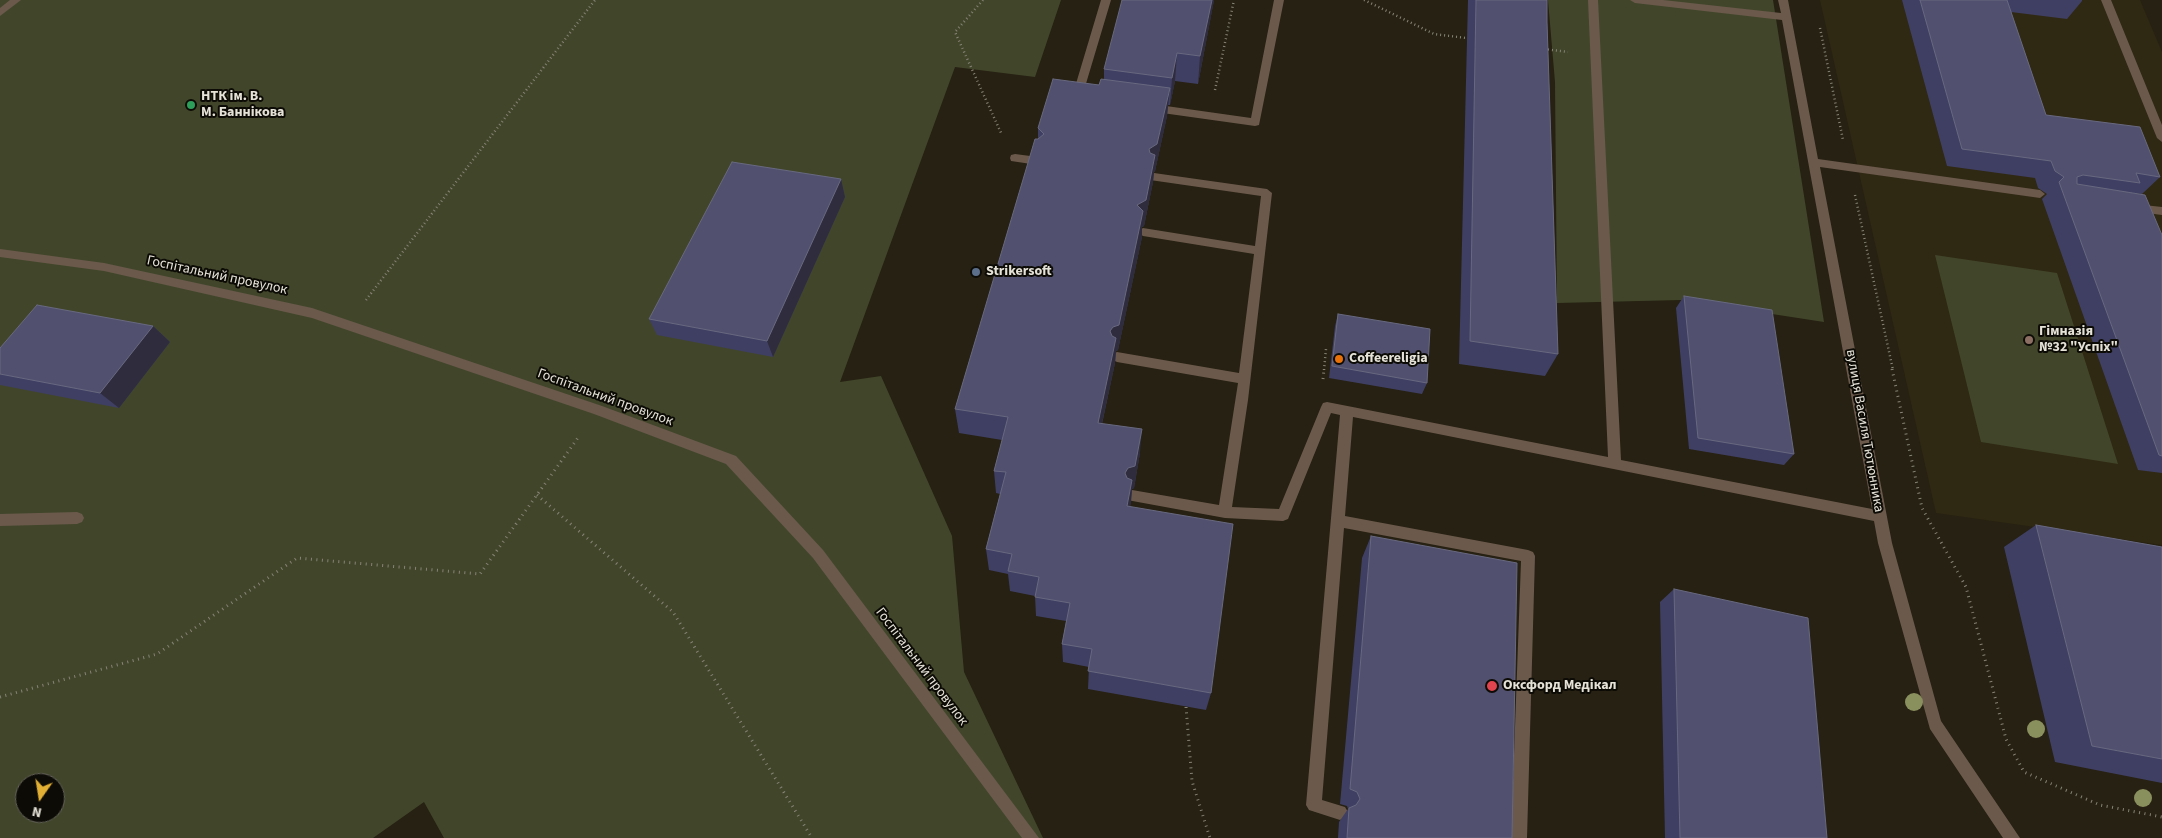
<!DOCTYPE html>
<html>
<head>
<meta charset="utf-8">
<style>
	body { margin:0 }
	#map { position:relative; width:2162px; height:838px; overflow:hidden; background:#262112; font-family:"Source Sans 3",sans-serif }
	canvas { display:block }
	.north { position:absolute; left:15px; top:773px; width:50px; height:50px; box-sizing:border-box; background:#0d0b05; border:1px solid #636159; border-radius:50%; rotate:193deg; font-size:14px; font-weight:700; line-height:20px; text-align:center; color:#e5e2d8 }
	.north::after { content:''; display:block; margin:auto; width:18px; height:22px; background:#e1af34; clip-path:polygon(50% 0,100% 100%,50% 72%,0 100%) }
</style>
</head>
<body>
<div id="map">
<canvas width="2162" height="838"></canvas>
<div class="north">N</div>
</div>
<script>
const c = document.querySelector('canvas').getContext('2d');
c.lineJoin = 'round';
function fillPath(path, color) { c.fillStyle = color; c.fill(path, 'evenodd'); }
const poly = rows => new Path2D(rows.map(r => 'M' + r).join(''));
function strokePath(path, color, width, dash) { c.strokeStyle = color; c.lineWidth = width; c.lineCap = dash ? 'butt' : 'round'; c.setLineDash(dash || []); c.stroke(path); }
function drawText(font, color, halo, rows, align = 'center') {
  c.font = font + ' "Source Sans 3",sans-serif'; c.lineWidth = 4; c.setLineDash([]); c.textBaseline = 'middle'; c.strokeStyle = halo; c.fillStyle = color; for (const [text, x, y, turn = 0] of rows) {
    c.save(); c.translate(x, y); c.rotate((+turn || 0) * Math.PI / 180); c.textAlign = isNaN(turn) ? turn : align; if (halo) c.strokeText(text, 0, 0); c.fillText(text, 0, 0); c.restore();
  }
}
fillPath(poly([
	[1820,0,2140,0,2162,52,2162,545,1936,513]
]), '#2f2813');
fillPath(poly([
	[0,0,1061,0,1035,77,955,67,840,382,881,376,952,536,964,672,1043,838,444,838,424,802,373,838,0,838],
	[25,783,55,783,55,813,25,813],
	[1548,0,1773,0,1824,322,1681,300,1557,303,1555,82],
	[1935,255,2057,273,2118,464,1981,442]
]), '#41462a');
strokePath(poly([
	[983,0,955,32,1002,135],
	[1364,0,1434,34,1466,38],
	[1820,28,1843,140],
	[1544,49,1568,52],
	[1215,90,1234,0],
	[1855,195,1893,370],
	[366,300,595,0],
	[1324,370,1326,349]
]), '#878376', 2.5, [1, 3]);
strokePath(poly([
	[1892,369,1922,508,1966,587,2006,739,2024,772,2100,805,2162,817],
	[1323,379,1324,369],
	[537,495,673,612,812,838],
	[0,697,157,654,297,558,480,574,580,435],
	[1186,707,1192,781,1210,838]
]), '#878376', 3, [1, 4.5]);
fillPath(poly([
	[10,0,21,0,0,16,0,8,10,0],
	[1101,0,1111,0,1082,97,1077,101,1072,97,1101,0],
	[1274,0,1284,0,1259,125,1255,126,1148,111,1147,108,1152,104,1251,118,1274,0],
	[1588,0,1598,0,1621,460,1872,509,1782,20,1635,3,1630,0,1663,0,1781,13,1778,0,1788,0,1818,159,2040,190,2045,194,2040,198,1820,167,1892,543,1941,721,2020,838,2003,838,1930,729,1878,543,1874,521,1353,417,1345,516,1528,550,1533,552,1535,556,1527,838,1511,838,1521,561,1344,528,1322,800,1345,807,1348,812,1345,817,1340,820,1309,810,1306,805,1340,415,1331,413,1288,519,1283,521,1225,518,1127,500,1125,496,1127,492,1132,490,1219,505,1238,383,1117,362,1113,360,1111,357,1113,354,1117,352,1239,373,1254,254,1143,236,1137,232,1143,228,1255,246,1261,196,1150,180,1149,177,1154,173,1267,189,1272,193,1248,400,1232,507,1279,509,1321,407,1323,403,1327,402,1608,457,1588,0],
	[2101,0,2111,0,2162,125,2162,142,2157,138,2101,0],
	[1015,154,1038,157,1043,161,1038,165,1011,161,1010,158,1011,155,1015,154],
	[2135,204,2162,207,2162,215,2131,211,2129,208,2131,205,2135,204],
	[0,249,104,263,312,308,602,406,736,456,823,550,1039,838,1022,838,813,558,726,464,594,414,312,318,104,271,0,257,0,249],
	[77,512,82,514,84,518,82,522,77,524,0,526,0,514,77,512]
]), '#6b594c');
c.fillStyle = '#8a8f5e';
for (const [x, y] of [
	[1914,702],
	[2036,729],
	[2143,798]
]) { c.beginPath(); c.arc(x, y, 9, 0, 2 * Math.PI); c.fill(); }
fillPath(poly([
	[1214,0,1198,84,1175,81,1170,105,1168,105,1167,116,1155,171,1154,172,1153,182,1144,226,1142,227,1142,237,1118,350,1116,351,1115,363,1102,424,1140,453,1134,488,1132,489,1130,507,1211,693,1206,710,1088,689,1089,667,1063,662,1062,644,1066,621,1036,616,1035,596,1010,591,1008,574,989,570,986,549,1000,494,996,493,994,471,1002,440,959,433,955,409,1038,139,1038,128,1099,85,1104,79,1104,69],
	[1468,0,1547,0,1547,22,1558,354,1545,376,1459,364],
	[1902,0,2082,0,2082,1,2067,19,2011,12,2046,115,2160,177,2142,194,2129,193,2162,235,2162,473,2138,470,2042,199,2047,194,2038,188,2035,178,1947,166],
	[841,179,845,197,773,357,657,335,649,319],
	[1684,296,1794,454,1784,465,1689,449,1676,308],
	[1338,314,1427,383,1422,394,1329,378,1335,326],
	[153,326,170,342,119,408,0,385,0,348],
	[2036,525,2162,547,2162,783,2055,762,2004,547],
	[1371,536,1512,838,1338,838,1339,822,1348,809,1347,806,1340,804,1362,558],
	[1674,589,1827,838,1665,838,1660,602]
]), '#3f3f63');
fillPath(poly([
	[1212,0,1214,0,1198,84,1200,56],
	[1177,53,1175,81,1170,105,1172,78],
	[1170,88,1167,116,1155,171,1154,172,1153,182,1144,226,1142,227,1142,237,1118,350,1116,351,1115,363,1097,446,1098,423,1110,331,1113,327,1137,205,1149,149],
	[841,179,845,197,773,357,767,341],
	[153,326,170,342,119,408,100,393],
	[1142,429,1140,453,1134,488,1132,489,1131,503,1126,528,1125,473]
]), '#2e2c3d');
const building = poly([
	[1122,0,1212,0,1200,56,1177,53,1172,78,1104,69,1122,0],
	[1476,0,1547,0,1547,22,1558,354,1470,341,1476,0],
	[1920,0,2007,0,2046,115,2140,127,2160,177,2136,173,2140,183,2083,175,2077,177,2077,184,2145,195,2162,235,2162,456,2159,455,2059,182,2064,177,2055,171,2051,161,1962,149,1920,0],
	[1053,79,1099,85,1101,79,1170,88,1157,144,1149,149,1150,153,1155,155,1146,200,1137,205,1143,211,1119,325,1113,327,1110,331,1112,336,1116,338,1098,423,1142,429,1135,466,1128,468,1125,473,1127,478,1132,480,1127,506,1233,524,1211,693,1088,671,1092,649,1062,644,1070,603,1035,597,1039,577,1008,571,1012,554,986,549,1006,472,994,471,1008,417,955,409,1035,139,1038,139,1044,134,1038,128,1053,79],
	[732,162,841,179,767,341,649,319,732,162],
	[1684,296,1772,310,1794,454,1698,438,1684,296],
	[37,305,153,326,100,393,0,374,0,348,37,305],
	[1338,314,1430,329,1427,383,1332,366,1338,314],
	[2036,525,2162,547,2162,759,2092,746,2036,525],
	[1371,536,1517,563,1512,838,1347,838,1349,808,1356,805,1360,799,1357,792,1350,789,1371,536],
	[1674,589,1808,618,1827,838,1680,838,1674,589]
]);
fillPath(building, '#51516f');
strokePath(building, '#686880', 1);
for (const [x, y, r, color] of [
	[191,105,5,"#2e9e5b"],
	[976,272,5,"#5c6f8a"],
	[2029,340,5,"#8d6e63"],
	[1339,359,5,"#e8710a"],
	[1492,686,6,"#e0444e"]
]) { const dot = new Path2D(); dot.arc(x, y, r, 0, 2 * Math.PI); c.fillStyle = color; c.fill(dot); strokePath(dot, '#0d0b05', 2); }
drawText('bold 14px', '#e5e2d8', '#0d0b05', [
	["НТК ім. В.",201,97],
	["М. Баннікова",201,113],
	["Strikersoft",986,272],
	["Гімназія",2039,332],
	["№32 \"Успіх\"",2039,348],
	["Coffeereligia",1349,359],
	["Оксфорд Медікал",1503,686]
], 'left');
drawText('14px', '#e5e2d8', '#0d0b05', [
	["Госпітальний провулок",217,276,12],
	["Госпітальний провулок",605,398,20],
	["вулиця Василя Тютюнника",1864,431,80],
	["Госпітальний провулок",921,667,53]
]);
</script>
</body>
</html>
